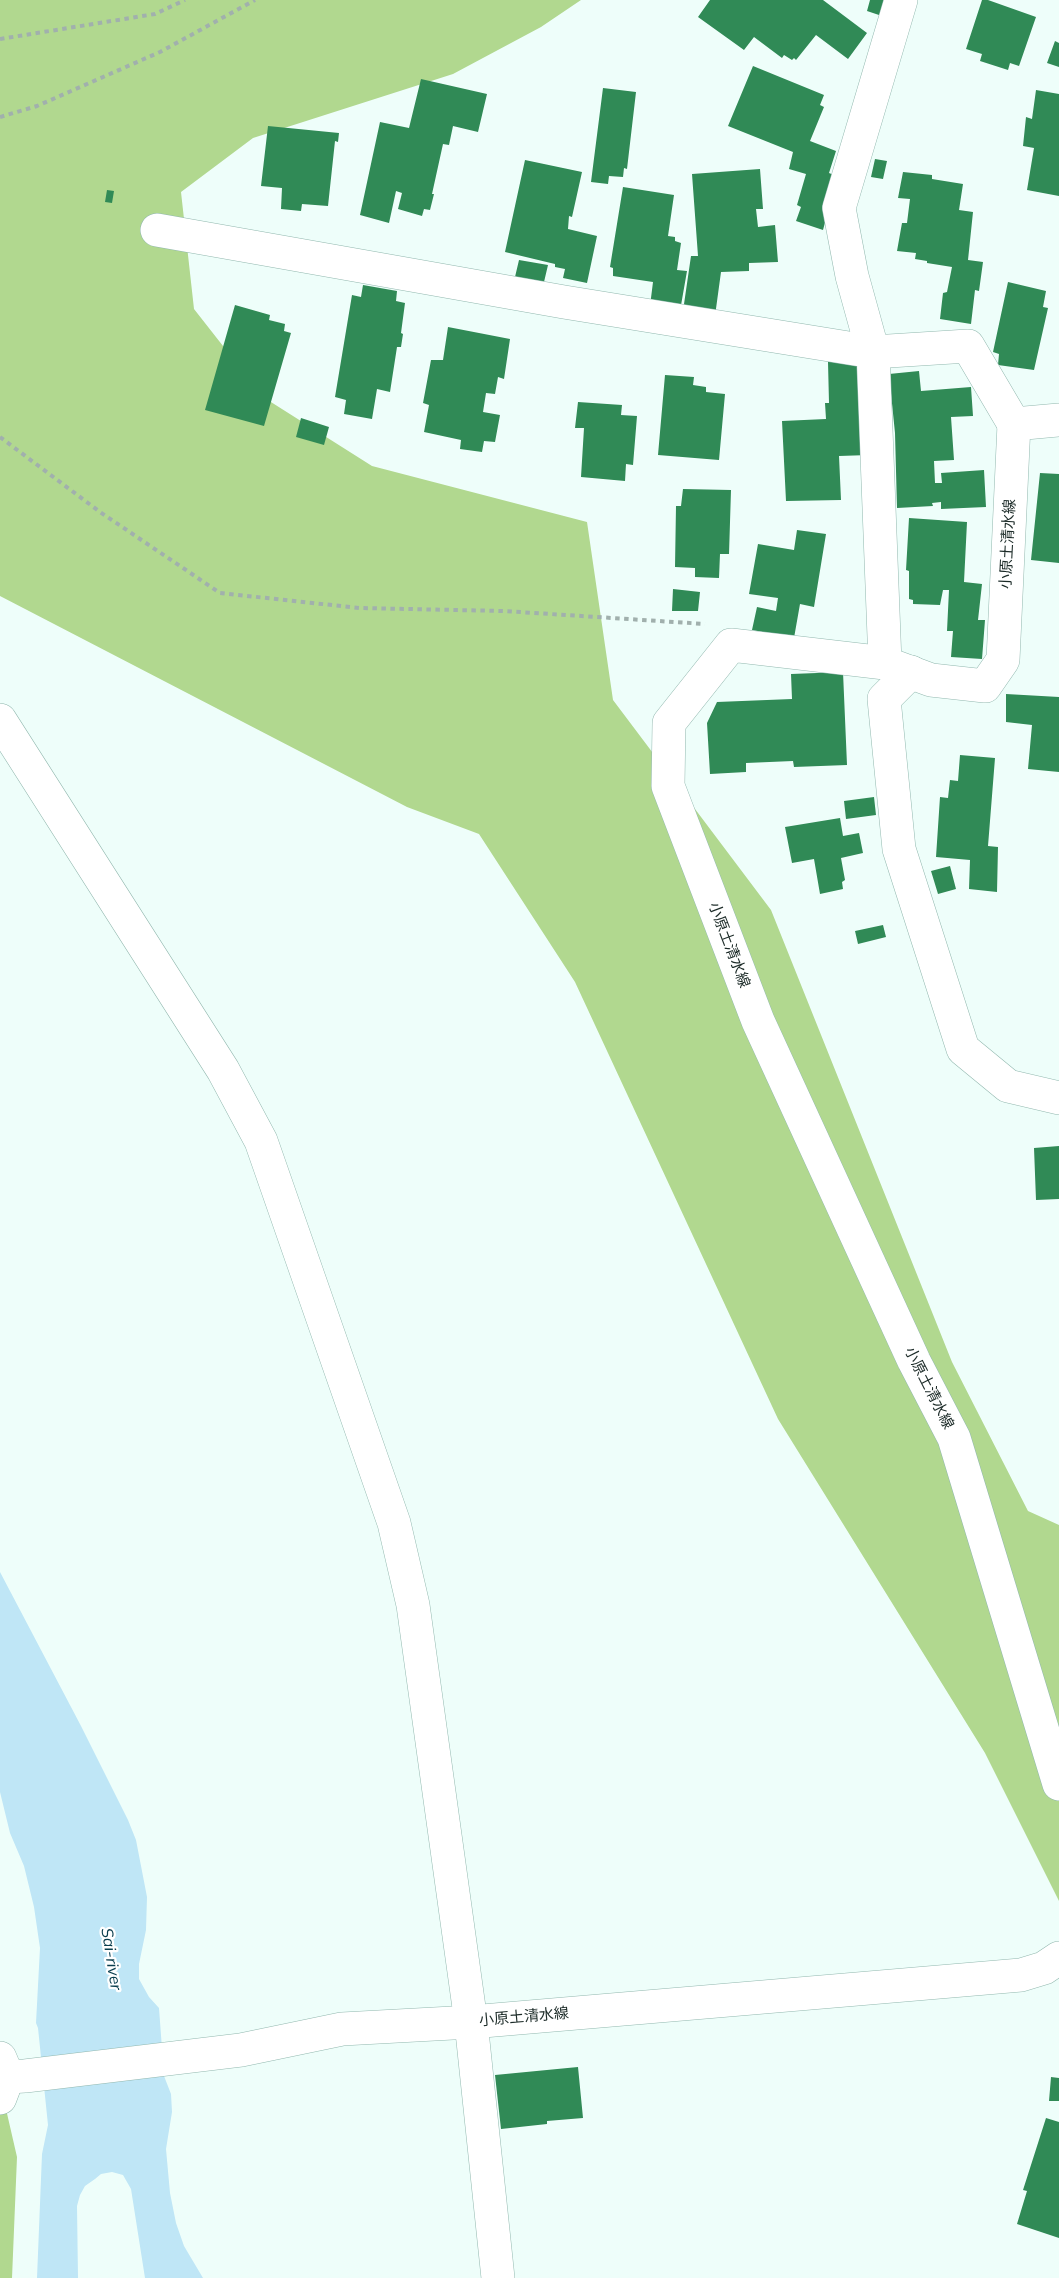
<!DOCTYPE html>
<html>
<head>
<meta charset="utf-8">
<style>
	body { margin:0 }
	canvas { display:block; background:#eefefa }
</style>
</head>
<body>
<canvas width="1059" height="2278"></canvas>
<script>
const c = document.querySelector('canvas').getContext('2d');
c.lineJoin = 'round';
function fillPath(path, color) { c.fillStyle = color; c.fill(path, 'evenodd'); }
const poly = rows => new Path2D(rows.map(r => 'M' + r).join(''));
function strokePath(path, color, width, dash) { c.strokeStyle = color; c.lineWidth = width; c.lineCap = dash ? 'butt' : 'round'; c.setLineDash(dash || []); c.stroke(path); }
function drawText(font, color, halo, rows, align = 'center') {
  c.font = font + ' Mulish,"Noto Sans JP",sans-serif'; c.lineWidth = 4.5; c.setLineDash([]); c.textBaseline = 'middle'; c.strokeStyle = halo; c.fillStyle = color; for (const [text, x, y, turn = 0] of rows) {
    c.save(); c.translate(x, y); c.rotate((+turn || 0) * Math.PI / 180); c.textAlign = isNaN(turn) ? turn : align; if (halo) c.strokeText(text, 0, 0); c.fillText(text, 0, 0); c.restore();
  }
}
fillPath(poly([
	[0,0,581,0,541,27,453,74,253,138,181,192,194,309,263,397,372,466,587,522,613,700,771,910,952,1362,1028,1511,1059,1525,1059,1901,985,1753,778,1419,575,982,479,834,407,807,0,596],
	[0,2083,17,2157,12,2278,0,2278]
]), '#b1d88f');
fillPath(poly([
	[0,1572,81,1726,128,1820,136,1840,147,1897,146,1930,139,1964,139,1979,149,1997,159,2008,164,2076,171,2094,172,2112,166,2149,170,2193,176,2223,184,2246,203,2278,145,2278,131,2189,123,2175,112,2172,101,2174,95,2179,85,2186,80,2195,77,2206,78,2278,37,2278,42,2154,48,2125,38,2028,36,2023,40,1948,34,1907,24,1866,10,1833,0,1792]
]), '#bfe6f6');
fillPath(poly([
	[710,0,823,0,867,33,848,59,816,35,796,60,794,58,792,60,784,55,782,58,754,37,744,50,698,17],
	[870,0,887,0,882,16,867,11],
	[982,0,988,0,1036,17,1019,66,1010,63,1008,70,980,61,982,54,966,49],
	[1055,41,1059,43,1059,67,1047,63],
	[753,66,824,95,820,105,824,107,810,141,836,151,829,173,834,175,831,200,823,230,796,221,801,207,797,205,806,174,789,169,793,152,728,126],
	[421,79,487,94,478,132,453,126,449,145,443,144,432,194,434,194,430,210,424,209,422,216,398,209,402,193,396,191,389,223,360,215,380,122,409,128],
	[603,88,636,92,627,169,624,168,623,177,609,176,608,184,591,182],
	[1036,90,1059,94,1059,196,1027,190,1034,148,1023,146,1026,117,1032,119],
	[268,126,339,133,338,142,335,141,328,206,302,204,301,211,281,209,282,188,261,186],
	[875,159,887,161,883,179,871,177],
	[525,160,582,172,572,217,569,216,568,229,597,236,587,283,563,278,565,269,555,267,555,264,505,252],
	[760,169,763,209,756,209,758,227,775,225,778,262,749,263,749,271,721,272,715,316,683,311,691,256,698,256,692,174],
	[903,172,932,175,932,179,963,184,959,210,973,212,968,260,983,262,979,291,975,290,971,324,940,319,943,293,947,292,952,267,927,263,927,261,915,259,916,253,897,251,902,223,907,223,910,199,898,198],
	[623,187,674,195,668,236,675,237,675,241,681,243,677,270,687,271,680,311,650,306,653,282,613,276,613,268,610,267],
	[107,190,114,191,112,203,105,202],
	[519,260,548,265,544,282,515,277],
	[1008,282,1046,291,1043,307,1048,308,1034,370,998,365,999,354,993,352],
	[363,285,397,291,396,301,405,303,401,333,403,334,401,347,397,347,390,392,377,389,372,419,344,414,346,400,335,397,352,295,361,297],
	[235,305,270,315,269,320,285,324,284,331,291,333,264,426,205,410],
	[448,327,510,339,504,379,498,377,495,394,486,393,483,412,500,415,495,442,484,441,482,452,460,449,461,440,424,432,429,405,423,403,431,360,443,360],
	[866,361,869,455,839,456,841,500,786,501,782,421,826,419,825,403,829,403,828,362],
	[919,371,921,391,971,387,973,416,951,417,954,460,934,461,935,483,942,483,941,473,984,470,986,507,941,509,941,502,932,503,933,506,897,508,895,433,889,374],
	[665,375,694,377,693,385,706,387,706,392,725,394,719,460,658,455],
	[578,402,622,405,621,415,637,416,633,465,626,464,625,481,581,477,584,428,575,428],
	[301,418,329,427,324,445,296,437],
	[1040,473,1059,474,1059,563,1031,560],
	[683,489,731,490,729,554,720,554,719,578,695,577,695,568,675,567,676,506,681,506],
	[909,518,967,522,964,582,982,584,978,620,985,620,982,659,951,657,953,631,947,631,949,590,943,590,940,605,913,604,913,600,909,599,909,571,906,570],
	[797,530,826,534,814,607,800,604,794,638,752,630,757,607,776,611,778,598,749,594,758,544,794,550],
	[673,589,700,592,698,611,672,611],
	[843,672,847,765,794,767,793,761,746,763,746,772,710,774,707,723,717,702,792,699,791,674],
	[1006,694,1059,697,1059,772,1028,769,1032,725,1006,722],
	[960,755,995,758,988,846,998,847,997,892,969,889,970,860,936,857,940,797,948,798,950,780,958,781],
	[874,797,876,815,846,819,844,801],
	[840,818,843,836,859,833,863,853,841,858,845,880,842,882,843,889,820,894,814,859,792,863,785,827],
	[950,866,956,889,938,894,931,871],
	[883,925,886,937,858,944,855,931],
	[1059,1146,1059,1199,1036,1200,1034,1148],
	[578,2067,583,2118,547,2121,547,2124,501,2129,495,2075],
	[1051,2077,1059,2078,1059,2101,1049,2101],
	[1046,2118,1059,2122,1059,2238,1017,2224,1027,2191,1023,2190]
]), '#308a56');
const minor = poly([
	[157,230,564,302,873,352,968,346,1014,424],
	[885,663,873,352,852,276,839,208,901,0],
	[911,672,884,699,899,849,963,1049,1008,1086,1059,1098],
	[0,720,223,1070,261,1141,394,1523,413,1605,471,2022,498,2278],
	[0,2098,8,2077]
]);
const major = poly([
	[1059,420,1014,424,1003,660,985,686,931,680,885,663,731,645,669,723,668,786,758,1021,914,1361,954,1438,1059,1784],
	[0,2058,8,2077,25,2076,241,2050,342,2029,471,2022,1021,1975,1044,1968,1059,1958]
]);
strokePath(minor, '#92b8af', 34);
strokePath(major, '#92b8af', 34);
strokePath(poly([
	[0,39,155,14,185,0],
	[0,117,37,106,160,52,255,0],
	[0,437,100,512,220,593,359,608,504,611,705,624]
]), '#a1b0ad', 4, [4.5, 4.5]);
strokePath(minor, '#fff', 33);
strokePath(major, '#fff', 33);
drawText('15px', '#1c2b28', '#fff', [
	["小原土清水線",1008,544,-87],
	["小原土清水線",729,945,69],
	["小原土清水線",929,1388,63],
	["小原土清水線",524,2017,-5]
]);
drawText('italic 16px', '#093d4d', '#fff', [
	["Sai-river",111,1959,81]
]);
</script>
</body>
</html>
